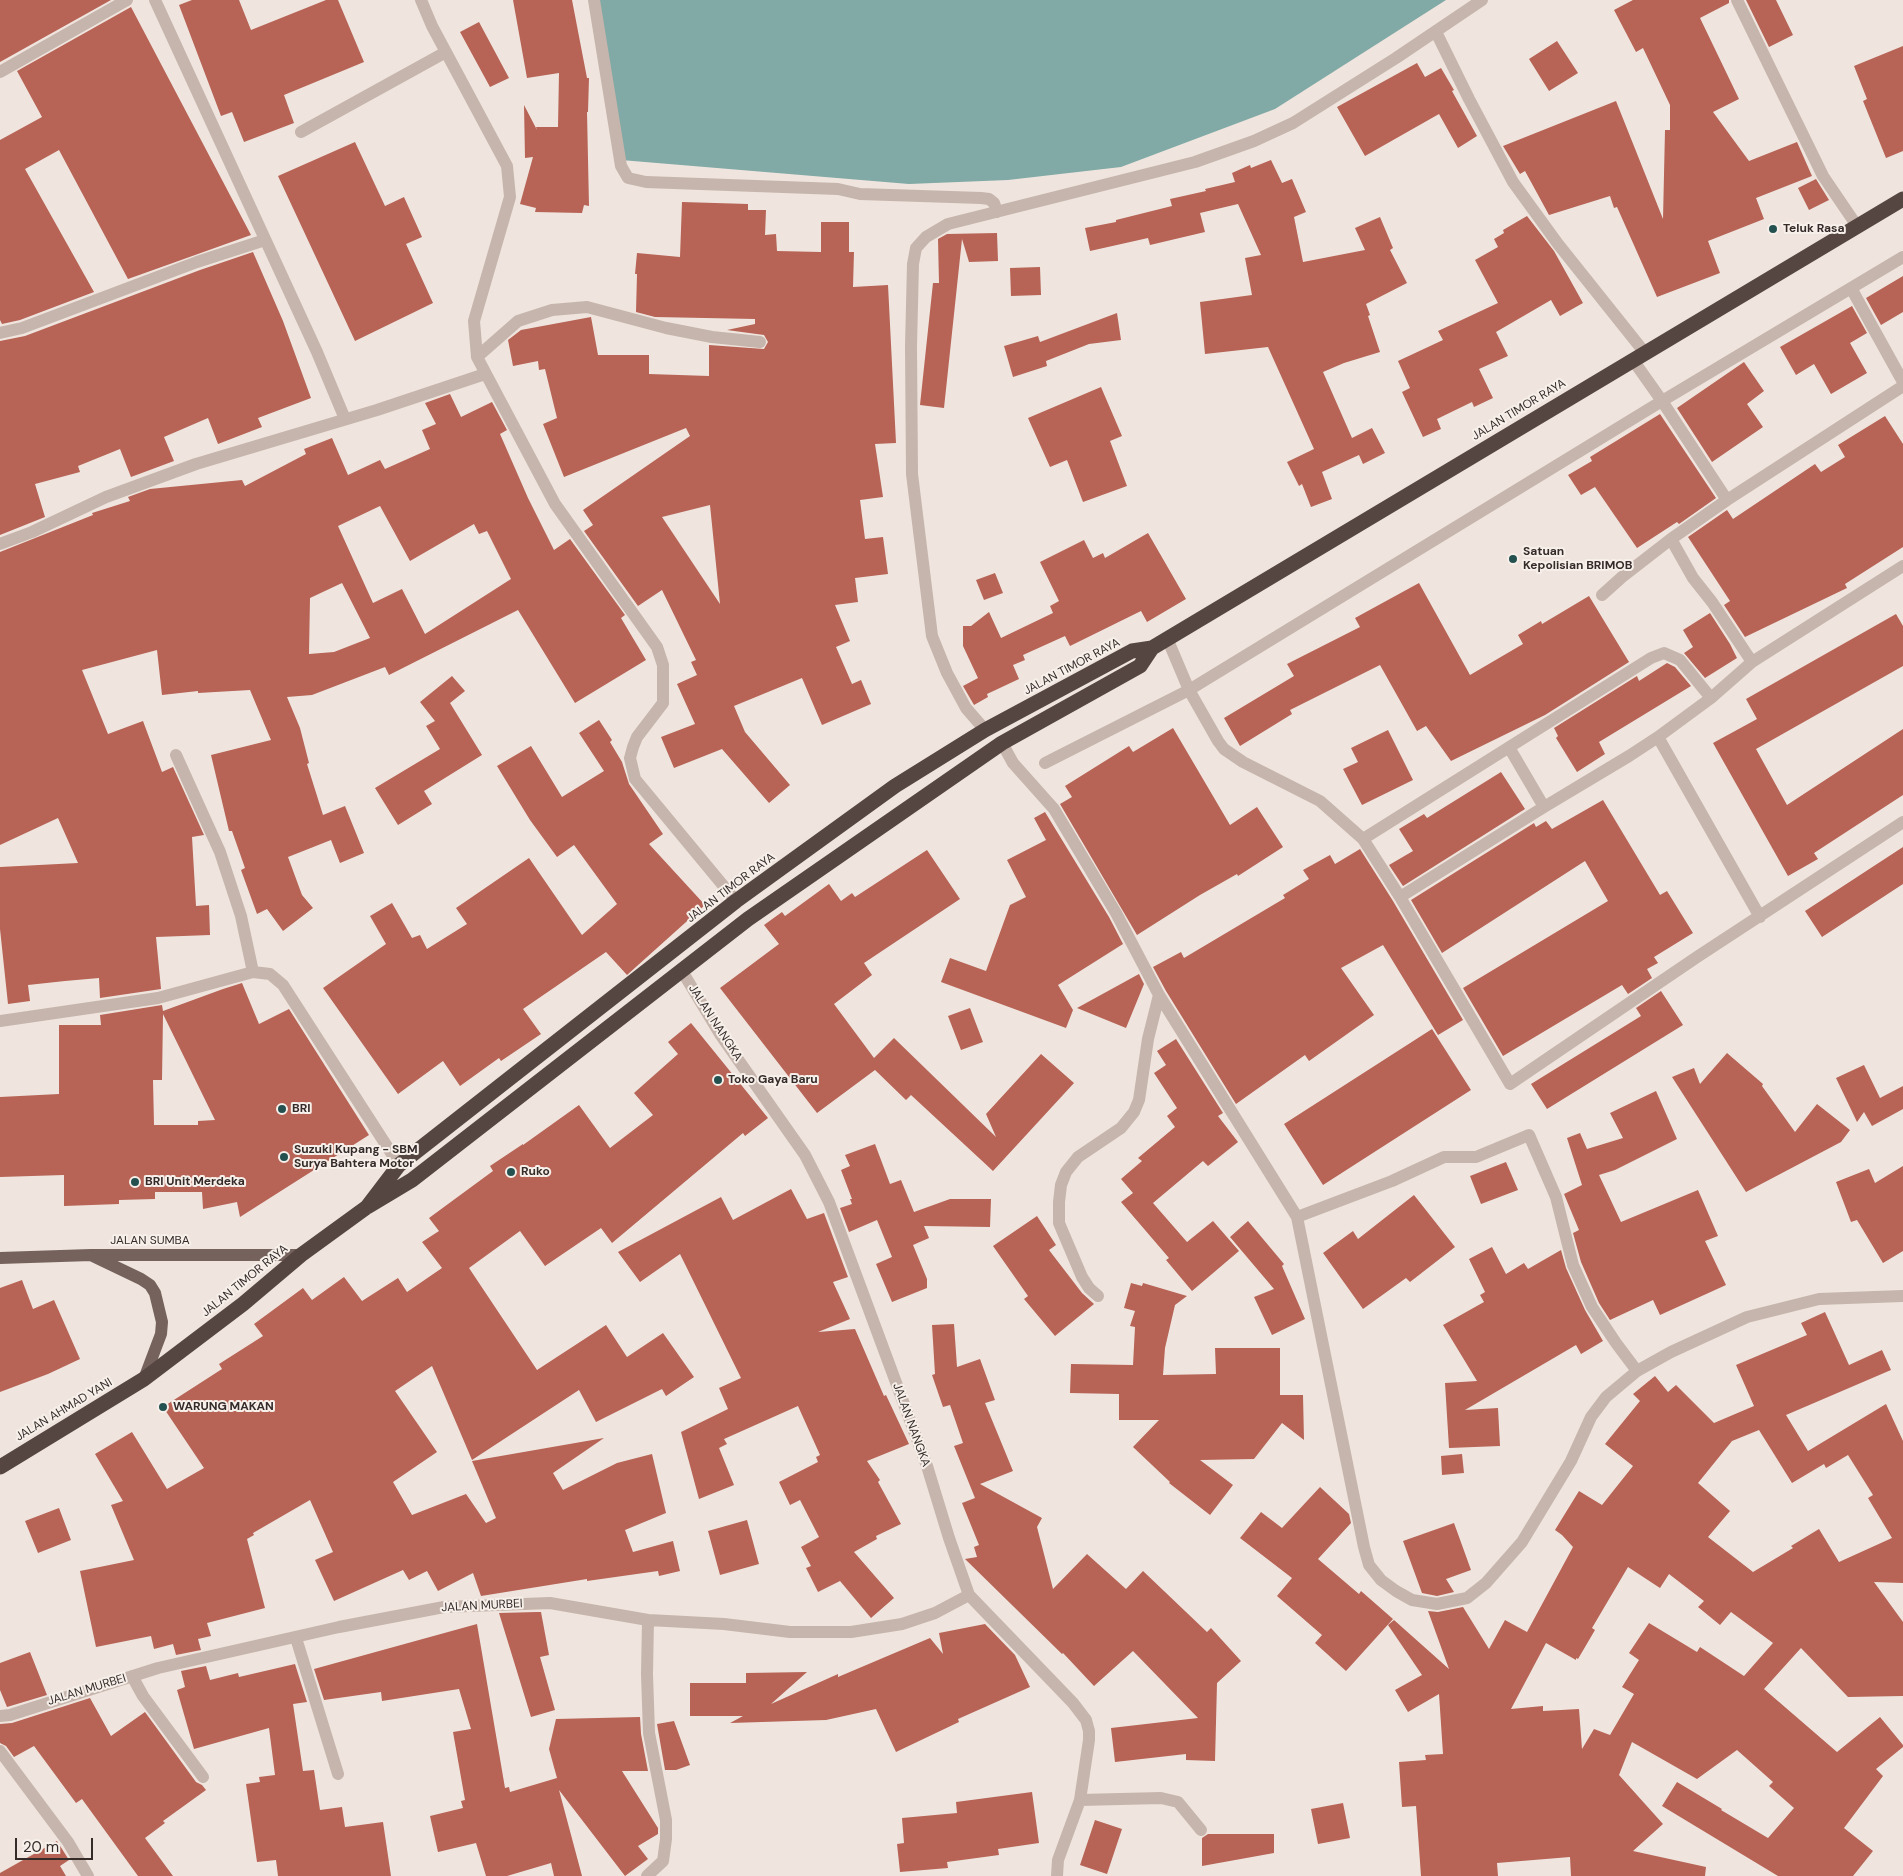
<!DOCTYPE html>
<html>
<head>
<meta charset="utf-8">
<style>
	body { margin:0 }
	#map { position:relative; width:1903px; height:1876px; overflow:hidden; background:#efe5de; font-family:"DM Sans",sans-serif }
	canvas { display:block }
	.scale { position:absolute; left:15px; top:1838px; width:78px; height:22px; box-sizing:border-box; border:2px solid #352c2a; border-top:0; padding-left:6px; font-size:15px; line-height:18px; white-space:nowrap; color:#352c2a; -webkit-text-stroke:4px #f7f0ea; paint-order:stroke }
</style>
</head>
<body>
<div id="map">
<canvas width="1903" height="1876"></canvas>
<div class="scale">20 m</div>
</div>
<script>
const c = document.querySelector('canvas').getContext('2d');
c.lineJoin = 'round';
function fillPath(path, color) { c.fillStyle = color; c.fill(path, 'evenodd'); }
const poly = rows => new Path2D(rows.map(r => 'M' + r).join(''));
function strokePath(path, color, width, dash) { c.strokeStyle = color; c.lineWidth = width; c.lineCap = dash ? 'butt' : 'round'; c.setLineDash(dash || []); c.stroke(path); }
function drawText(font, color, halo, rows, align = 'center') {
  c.font = font + ' "DM Sans",sans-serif'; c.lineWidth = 4; c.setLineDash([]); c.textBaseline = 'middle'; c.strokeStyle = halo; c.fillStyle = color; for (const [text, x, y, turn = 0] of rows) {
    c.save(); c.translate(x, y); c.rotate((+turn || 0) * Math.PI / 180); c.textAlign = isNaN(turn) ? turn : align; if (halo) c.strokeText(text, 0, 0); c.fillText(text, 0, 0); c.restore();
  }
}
fillPath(poly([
	[595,0,1446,0,1275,109,1121,167,1008,180,909,184,621,160]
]), '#81a9a6');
fillPath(poly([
	[0,0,111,0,0,62],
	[192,0,239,0,251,30,326,0,338,0,364,62,284,95,294,123,244,142,232,112,221,116,179,5],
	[513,0,572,0,587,78,589,78,588,112,587,112,589,206,584,205,582,213,535,212,536,208,520,204,533,157,525,158,524,105,537,130,536,127,558,127,559,73,527,78],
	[1633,0,1729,0,1729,3,1700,18,1739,99,1713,112,1749,161,1797,142,1812,176,1756,198,1764,219,1708,241,1720,273,1657,297,1617,207,1614,208,1610,196,1549,215,1525,171,1520,174,1503,146,1616,101,1663,219,1665,130,1670,130,1670,105,1643,48,1636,52,1614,10],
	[1746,0,1776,0,1793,35,1769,47],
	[131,7,251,235,128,279,59,150,25,169,94,292,20,320,2,324,0,320,0,140,42,117,17,71],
	[479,22,509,78,490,87,460,32],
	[1557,41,1578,73,1549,91,1529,59],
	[1903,46,1903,151,1886,158,1863,101,1867,99,1854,66],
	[1417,63,1425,77,1441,68,1454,90,1452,91,1477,136,1458,148,1439,114,1365,156,1337,107],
	[355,142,385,206,404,197,422,237,406,244,433,303,355,341,278,176],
	[1271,160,1282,183,1292,179,1306,212,1294,217,1303,262,1365,250,1355,228,1380,217,1393,248,1390,250,1407,283,1366,304,1370,315,1368,316,1380,352,1344,363,1323,372,1352,438,1372,428,1385,453,1363,464,1359,455,1322,472,1332,499,1311,507,1302,484,1299,486,1287,462,1314,449,1268,347,1205,354,1200,302,1252,295,1245,258,1261,255,1238,204,1200,213,1205,232,1150,245,1148,238,1090,251,1085,228,1116,222,1116,220,1172,206,1170,199,1206,191,1205,189,1235,182,1232,173,1250,165,1251,168],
	[1816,179,1829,200,1809,210,1798,188],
	[682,202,748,204,748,210,766,210,765,235,776,234,777,251,821,252,821,222,849,222,849,252,854,252,853,287,888,285,896,443,875,444,883,497,860,500,865,539,883,537,888,574,855,578,858,602,835,605,850,641,836,647,852,684,861,680,871,704,822,725,802,678,734,706,745,732,790,785,769,803,722,749,674,768,661,737,695,724,677,684,697,675,691,662,696,660,662,590,638,606,584,531,593,525,583,510,690,436,686,428,564,477,543,424,557,418,545,369,539,370,538,361,513,366,508,340,521,330,591,317,598,355,649,355,649,374,709,376,709,345,764,349,768,342,764,335,727,330,755,324,755,319,655,317,636,312,637,274,635,274,637,253,680,257],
	[710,505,720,604,662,517],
	[1527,216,1554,251,1583,303,1560,316,1551,300,1496,332,1508,356,1479,369,1493,398,1474,407,1472,402,1437,419,1441,429,1423,437,1402,392,1410,388,1398,361,1443,340,1438,331,1498,303,1475,260,1498,247,1494,239,1504,233,1503,230],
	[997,233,998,261,969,262,962,239,944,408,920,405,933,283,939,283,938,239,947,234],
	[253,252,283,321,311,398,258,418,262,427,218,444,208,418,164,437,174,461,131,477,120,449,78,466,80,472,35,484,45,517,0,535,0,341,25,336,200,270],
	[1040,267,1041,295,1011,296,1010,268],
	[1903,276,1903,312,1881,325,1866,298],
	[1852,306,1867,333,1850,343,1867,373,1831,394,1814,364,1796,375,1780,347],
	[1117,313,1121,340,1089,344,1046,361,1047,366,1013,377,1004,346,1038,336,1040,342],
	[1744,362,1764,391,1747,404,1763,427,1712,462,1677,408],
	[1101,387,1122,436,1110,441,1127,486,1083,502,1067,460,1050,467,1028,418],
	[450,394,461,417,492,402,507,430,500,434,528,498,554,550,570,539,625,615,621,618,646,660,575,703,518,610,389,675,385,667,312,695,287,697,300,728,309,763,307,764,323,815,345,806,364,853,340,863,331,840,288,857,302,895,313,908,283,931,267,909,257,914,241,870,245,868,232,831,229,831,211,755,271,740,250,690,198,693,198,691,162,695,157,650,82,670,108,734,143,721,162,772,173,767,204,835,192,837,196,906,209,905,210,935,156,937,161,989,100,998,99,978,65,981,28,985,30,1001,8,1004,0,929,0,867,78,863,58,818,0,845,0,552,93,515,92,513,130,501,128,497,150,489,242,480,245,486,306,454,304,449,332,438,348,475,380,460,385,469,430,449,422,430,436,424,425,403],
	[380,506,410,561,474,524,479,534,487,531,511,579,425,634,402,589,373,603,338,526],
	[342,583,370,638,334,652,309,654,310,598],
	[1660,414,1716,498,1679,524,1677,522,1637,548,1595,487,1581,495,1568,475,1592,461,1590,457],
	[1885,416,1903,444,1903,547,1845,584,1847,588,1745,637,1724,605,1730,601,1688,537,1727,510,1733,519,1815,464,1821,472,1845,457,1838,445],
	[1148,533,1186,599,1147,622,1141,611,1070,646,1065,636,1023,655,1025,660,1013,665,1019,679,987,694,988,697,974,705,963,686,978,678,963,646,963,626,971,626,989,612,1001,638,1053,613,1050,606,1059,601,1040,562,1084,540,1093,558,1103,553,1105,558],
	[995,573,1003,593,984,600,976,580],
	[1419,583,1470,675,1523,644,1518,635,1541,621,1542,624,1589,596,1629,662,1545,715,1451,761,1426,726,1417,731,1380,665,1290,710,1292,714,1240,746,1224,718,1294,676,1287,664,1360,627,1355,618],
	[1710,613,1730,644,1737,658,1705,678,1684,653,1693,647,1683,630],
	[1896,614,1903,626,1903,666,1756,749,1787,805,1903,729,1903,795,1814,853,1818,859,1788,876,1713,743,1757,719,1746,699],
	[1667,663,1675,667,1691,686,1599,742,1605,754,1577,772,1556,738,1558,736,1554,728,1637,676,1639,681],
	[452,676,465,691,450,703,482,755,424,791,432,804,398,825,375,788,440,749,426,726,435,721,420,702],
	[599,720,612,740,610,742,622,762,629,784,663,834,649,844,705,905,627,975,606,952,523,1009,541,1034,501,1061,499,1058,460,1086,443,1061,398,1094,323,988,386,944,370,916,392,903,412,938,420,935,427,949,467,924,456,908,529,858,582,935,617,904,574,845,557,857,530,820,497,766,531,746,562,797,604,771,579,733],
	[1173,728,1230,825,1257,807,1283,847,1238,876,1237,874,1200,895,1137,935,1060,804,1072,797,1065,786,1129,746,1133,752],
	[1388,730,1413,780,1362,805,1343,769,1358,762,1351,748],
	[1501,772,1525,809,1403,886,1389,865,1413,851,1399,829,1424,814,1427,818],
	[1603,800,1660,895,1667,891,1693,933,1654,957,1658,963,1647,969,1652,978,1628,994,1622,985,1503,1056,1463,988,1608,901,1585,861,1442,953,1411,900,1534,823,1536,827,1546,821,1552,829],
	[1045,812,1109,917,1123,944,1058,985,1073,1010,1066,1028,941,982,950,958,986,971,1010,905,1026,897,1007,860,1046,840,1034,818],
	[1903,847,1903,884,1822,937,1805,911],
	[1360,849,1393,901,1463,1020,1438,1035,1383,945,1341,968,1374,1015,1309,1061,1305,1055,1236,1104,1166,991,1153,967,1181,952,1184,958,1285,898,1283,895,1309,879,1303,870,1330,855,1335,864],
	[927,850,960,899,864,963,872,975,834,1004,874,1058,894,1038,996,1137,986,1114,1041,1054,1074,1083,993,1171,911,1095,906,1100,875,1070,817,1113,720,988,779,944,764,925,782,912,785,916,829,884,841,901,852,893,855,897],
	[1139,974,1144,984,1126,1028,1077,1008],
	[242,983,259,1024,289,1009,369,1135,240,1217,237,1202,203,1209,202,1192,155,1192,155,1199,119,1200,119,1204,64,1206,64,1175,0,1177,0,1097,59,1094,59,1025,101,1025,100,1015,162,1005,163,1011,223,989],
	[163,1014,215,1120,198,1121,198,1125,154,1125,153,1080,162,1080],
	[1661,991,1683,1025,1547,1109,1531,1084,1641,1016,1636,1008],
	[970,1008,983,1042,961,1050,948,1016],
	[691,1023,768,1118,745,1136,743,1133,612,1243,601,1228,545,1266,520,1231,469,1268,537,1370,606,1325,627,1357,663,1333,694,1377,666,1396,662,1389,596,1422,579,1390,472,1460,432,1366,395,1391,437,1452,393,1482,412,1515,466,1494,486,1523,496,1518,472,1461,604,1438,553,1473,563,1490,617,1463,652,1454,666,1513,625,1530,633,1552,673,1541,680,1571,659,1576,658,1571,587,1581,587,1579,481,1596,473,1573,438,1591,427,1571,409,1580,403,1570,334,1601,315,1560,333,1552,310,1500,253,1533,254,1535,247,1539,265,1608,207,1623,211,1636,198,1639,201,1650,176,1655,173,1644,154,1649,151,1636,96,1647,80,1571,134,1560,111,1505,123,1501,95,1454,132,1432,167,1489,204,1468,163,1407,222,1369,219,1364,263,1336,254,1324,303,1288,312,1300,344,1277,362,1301,398,1278,407,1292,442,1268,422,1242,439,1231,429,1218,493,1171,490,1166,523,1144,523,1145,579,1105,610,1148,653,1115,634,1093,678,1054,668,1042],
	[1432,1029,1471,1090,1323,1185,1284,1124],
	[1176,1039,1223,1113,1218,1116,1238,1142,1208,1166,1203,1161,1153,1203,1187,1242,1213,1221,1239,1251,1192,1291,1166,1260,1169,1258,1121,1202,1133,1193,1121,1179,1142,1161,1138,1158,1175,1127,1167,1116,1177,1108,1154,1073,1166,1065,1157,1051],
	[1727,1053,1763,1084,1762,1086,1795,1132,1817,1104,1850,1130,1841,1142,1746,1192,1672,1077,1694,1068,1700,1084],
	[1864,1065,1880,1098,1903,1086,1903,1109,1872,1126,1864,1112,1857,1122,1836,1078],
	[1656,1091,1677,1139,1615,1170,1599,1175,1621,1222,1698,1190,1718,1236,1705,1241,1726,1285,1660,1315,1653,1300,1610,1320,1599,1303,1581,1262,1573,1233,1579,1230,1564,1194,1582,1185,1567,1138,1580,1133,1587,1149,1623,1138,1610,1113],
	[875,1144,890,1184,901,1180,914,1212,950,1199,991,1199,990,1227,924,1226,929,1238,913,1245,927,1279,927,1288,892,1302,876,1264,892,1257,877,1220,849,1232,840,1208,852,1204,850,1199,852,1199,841,1170,850,1166,845,1155],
	[1506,1162,1518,1190,1481,1204,1470,1176],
	[1903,1166,1903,1251,1883,1263,1857,1220,1851,1222,1836,1182,1869,1169,1875,1183],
	[791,1189,807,1219,824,1213,848,1277,833,1282,850,1319,818,1332,855,1329,884,1396,886,1395,909,1444,867,1461,880,1480,878,1482,901,1524,876,1536,877,1539,854,1552,894,1598,871,1618,840,1581,818,1592,806,1568,811,1566,801,1547,819,1537,800,1500,790,1505,779,1482,818,1462,816,1457,820,1455,798,1406,724,1439,727,1444,719,1448,734,1485,699,1499,681,1432,728,1409,719,1388,741,1378,680,1254,640,1282,618,1252,721,1197,733,1220],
	[1414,1195,1455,1247,1410,1282,1406,1278,1363,1309,1323,1253,1353,1231,1358,1239],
	[1037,1216,1056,1245,1049,1250,1082,1293,1094,1304,1055,1336,1024,1299,1028,1296,993,1246],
	[1248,1221,1284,1264,1282,1266,1305,1319,1272,1335,1254,1297,1274,1289,1230,1237],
	[1492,1247,1506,1274,1524,1263,1528,1269,1561,1250,1566,1268,1585,1310,1603,1341,1581,1354,1576,1345,1465,1410,1498,1408,1500,1446,1449,1448,1445,1383,1477,1381,1443,1325,1484,1302,1480,1295,1485,1292,1469,1259],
	[22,1280,33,1309,54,1300,80,1359,48,1374,0,1392,0,1288],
	[1131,1283,1142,1286,1143,1283,1187,1296,1175,1305,1165,1348,1163,1375,1216,1374,1215,1348,1280,1348,1280,1395,1303,1395,1304,1440,1282,1423,1254,1459,1200,1460,1233,1485,1210,1515,1169,1483,1170,1482,1133,1447,1159,1420,1119,1420,1119,1394,1070,1393,1071,1364,1133,1365,1135,1327,1130,1326,1135,1311,1124,1308],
	[1825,1312,1849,1365,1882,1350,1891,1370,1786,1415,1808,1451,1886,1404,1903,1441,1903,1583,1874,1582,1903,1622,1903,1696,1848,1697,1801,1648,1764,1689,1837,1752,1880,1717,1903,1745,1903,1747,1876,1769,1883,1776,1844,1828,1873,1851,1853,1876,1778,1876,1662,1806,1677,1782,1722,1809,1721,1810,1768,1838,1794,1808,1769,1786,1773,1782,1737,1750,1697,1779,1632,1742,1619,1775,1663,1824,1633,1851,1706,1867,1705,1876,1571,1876,1570,1857,1497,1863,1498,1876,1421,1876,1416,1806,1402,1807,1399,1762,1426,1760,1425,1755,1443,1754,1439,1694,1408,1712,1395,1690,1422,1675,1388,1625,1394,1620,1449,1669,1428,1611,1438,1612,1463,1607,1489,1649,1505,1620,1527,1632,1573,1547,1562,1535,1555,1530,1579,1491,1602,1505,1633,1466,1605,1444,1640,1401,1633,1394,1655,1376,1668,1392,1676,1385,1714,1423,1754,1406,1736,1365,1807,1335,1801,1323],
	[1759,1430,1792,1483,1824,1464,1826,1468,1848,1455,1873,1495,1868,1498,1892,1538,1839,1562,1819,1529,1791,1546,1793,1548,1753,1572,1708,1537,1730,1511,1698,1483,1732,1441],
	[1628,1567,1660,1588,1669,1574,1704,1601,1698,1607,1720,1625,1731,1612,1773,1643,1744,1676,1700,1647,1697,1652,1649,1623,1629,1653,1639,1660,1622,1687,1634,1694,1610,1735,1594,1729,1582,1749,1579,1709,1543,1711,1543,1706,1511,1709,1546,1643,1576,1660,1576,1658,1578,1659,1595,1630,1592,1628],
	[954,1324,957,1367,980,1359,995,1400,985,1403,1013,1471,980,1484,1042,1518,1037,1527,1053,1589,1087,1554,1126,1589,1143,1571,1207,1632,1211,1628,1241,1661,1217,1683,1215,1761,1186,1760,1186,1754,1115,1762,1111,1728,1198,1718,1133,1651,1094,1686,1063,1653,1062,1654,965,1559,977,1557,974,1547,979,1545,962,1503,975,1498,954,1446,963,1443,950,1405,943,1407,932,1375,935,1374,932,1325],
	[1462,1454,1464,1473,1442,1475,1441,1456],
	[1320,1487,1349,1514,1351,1523,1318,1559,1359,1594,1361,1591,1393,1619,1346,1671,1315,1643,1322,1635,1277,1596,1292,1578,1240,1538,1261,1512,1282,1528],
	[59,1508,71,1540,38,1553,25,1521],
	[747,1520,759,1564,720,1575,708,1531],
	[1454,1523,1471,1570,1446,1579,1454,1592,1437,1596,1422,1593,1403,1541],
	[537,1612,541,1612,549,1655,540,1657,555,1710,531,1717,499,1613],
	[477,1624,505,1788,509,1787,510,1792,557,1778,549,1749,556,1719,640,1717,641,1734,648,1771,622,1771,658,1828,658,1834,638,1846,648,1859,625,1876,559,1790,582,1876,554,1876,551,1863,507,1876,486,1876,476,1843,438,1852,430,1816,463,1808,461,1801,465,1800,453,1732,471,1729,459,1689,382,1701,381,1692,324,1700,314,1669],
	[985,1624,1015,1655,1030,1687,958,1719,959,1722,896,1752,876,1709,826,1720,730,1723,743,1716,690,1716,690,1683,746,1683,746,1673,807,1672,771,1704,838,1674,838,1677,930,1638,943,1654,939,1633],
	[30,1652,47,1695,7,1707,0,1690,0,1663],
	[295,1664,307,1702,293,1704,303,1771,314,1770,320,1810,342,1807,345,1827,383,1822,391,1876,278,1876,276,1860,257,1862,246,1784,260,1782,259,1777,275,1775,269,1728,194,1749,177,1690,185,1687,181,1671,206,1666,210,1680,238,1673,239,1677],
	[90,1698,111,1736,145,1712,196,1782,202,1785,206,1790,163,1821,165,1823,145,1838,173,1876,138,1876,82,1799,76,1803,34,1746,14,1757,6,1746,0,1743,0,1724,12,1723],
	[674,1721,690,1765,676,1770,665,1770,657,1724],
	[1032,1792,1039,1843,998,1849,999,1855,947,1862,948,1868,900,1872,897,1844,904,1843,902,1818,957,1813,956,1802],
	[1343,1803,1350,1838,1318,1844,1311,1809],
	[1095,1820,1122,1829,1107,1874,1080,1865],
	[1208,1834,1274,1834,1274,1853,1202,1866,1202,1838],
	[57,1841,69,1860,60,1866,66,1876,0,1876,0,1873]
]), '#b76355');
strokePath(poly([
	[155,0,317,352,345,419],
	[421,0,432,26,507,166,510,197,474,321,477,357,555,504,657,647,663,665,663,703,637,737,633,747,630,758,635,779,736,901],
	[594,0,621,166,628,178,646,182,838,189,860,194,981,198,989,199,994,203,997,212],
	[1737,0,1823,176,1857,226],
	[1436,32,1469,99,1513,182,1558,244,1645,353],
	[0,72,127,0],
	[301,132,446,52],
	[1851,288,1903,382],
	[0,333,22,328,197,262,265,240],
	[477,357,518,321,552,310,587,307,666,328,712,337,760,342],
	[1633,360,1662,401,1727,500],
	[1671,539,1693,578,1712,602,1752,662],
	[0,544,32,532,106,497,196,464,377,410,485,374],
	[1602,595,1622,577,1671,539,1727,500,1903,386],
	[1167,638,1189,690,1218,741,1224,749,1243,762,1320,801,1363,839,1400,897,1510,1084,1697,957,1903,822],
	[985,730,966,708,947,673,932,636,912,474,911,346,913,264,916,248,926,237,948,224,1195,162,1254,141,1293,123,1396,58,1482,0],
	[1002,743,1013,763,1054,809,1116,913,1159,995,1297,1217,1364,1547,1369,1565,1381,1580,1396,1591,1412,1600,1437,1604,1467,1598,1486,1583,1522,1542,1571,1461,1591,1417,1606,1397,1637,1371,1671,1352,1747,1317,1819,1299,1903,1296],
	[1510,749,1544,807],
	[1045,763,1189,690,1662,401,1903,257],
	[1363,839,1651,658,1664,653,1680,660,1711,698],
	[1400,897,1544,807,1629,756,1658,737],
	[1760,917,1658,737,1711,698,1752,662,1903,566],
	[682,971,720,1034,805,1155,829,1202,927,1466,949,1538,969,1595,1073,1703,1086,1720,1089,1731,1089,1740,1080,1800,1058,1860,1057,1876],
	[253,972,270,974,283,985,399,1165],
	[0,1021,158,998,253,972,241,916,220,852,176,755],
	[1297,1217,1392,1181,1444,1157,1476,1157,1529,1135,1556,1197,1573,1265,1592,1307,1616,1343,1637,1371],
	[1098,1296,1089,1288,1082,1277,1059,1223,1059,1202,1061,1185,1066,1172,1078,1157,1121,1128,1134,1112,1139,1100,1148,1039,1159,995],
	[296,1638,338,1774],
	[132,1676,143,1696,203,1777],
	[0,1716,10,1715,158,1668,339,1627,444,1607,550,1603,648,1620,724,1624,790,1632,851,1632,902,1624,935,1613,969,1595],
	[0,1751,68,1842,88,1876],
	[1080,1800,1161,1798,1178,1802,1201,1830],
	[647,1876,663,1861,666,1839,666,1820,649,1733,647,1674,648,1620]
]), '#c6b5ac', 12);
strokePath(poly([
	[93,1256,141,1279,150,1285,155,1293,162,1322,161,1334,144,1379],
	[0,1258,91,1255,301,1255]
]), '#75625d', 12);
strokePath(poly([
	[367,1207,399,1165,736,901,895,786,985,730,1132,651,1152,648,1903,199],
	[0,1467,144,1379,243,1304,301,1255,367,1207,412,1180,748,919,1002,743,1140,666,1152,648]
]), '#554642', 15);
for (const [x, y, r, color] of [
	[1773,229,5,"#245150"],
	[1513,559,5,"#245150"],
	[718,1080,5,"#245150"],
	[282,1109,5,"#245150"],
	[284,1157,5,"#245150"],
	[511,1172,5,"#245150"],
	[135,1182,5,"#245150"],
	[163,1407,5,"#245150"]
]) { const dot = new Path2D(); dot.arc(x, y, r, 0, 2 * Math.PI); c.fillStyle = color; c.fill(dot); strokePath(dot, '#f7f0ea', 2); }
drawText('bold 12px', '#352c2a', '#f7f0ea', [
	["Teluk Rasa",1783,229],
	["Satuan",1523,552],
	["Kepolisian BRIMOB",1523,566],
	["Toko Gaya Baru",728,1080],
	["BRI",292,1109],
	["Suzuki Kupang - SBM",294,1150],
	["Surya Bahtera Motor",294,1164],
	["Ruko",521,1172],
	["BRI Unit Merdeka",145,1182],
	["WARUNG MAKAN",173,1407]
], 'left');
drawText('12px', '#352c2a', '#f7f0ea', [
	["JALAN TIMOR RAYA",1519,410,-31],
	["JALAN TIMOR RAYA",1072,667,-28],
	["JALAN TIMOR RAYA",731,888,-37],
	["JALAN NANGKA",715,1023,57],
	["JALAN SUMBA",150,1241],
	["JALAN TIMOR RAYA",245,1281,-39],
	["JALAN AHMAD YANI",64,1410,-31],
	["JALAN NANGKA",911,1425,70],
	["JALAN MURBEI",482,1606,-3],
	["JALAN MURBEI",87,1690,-17]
]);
</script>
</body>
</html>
